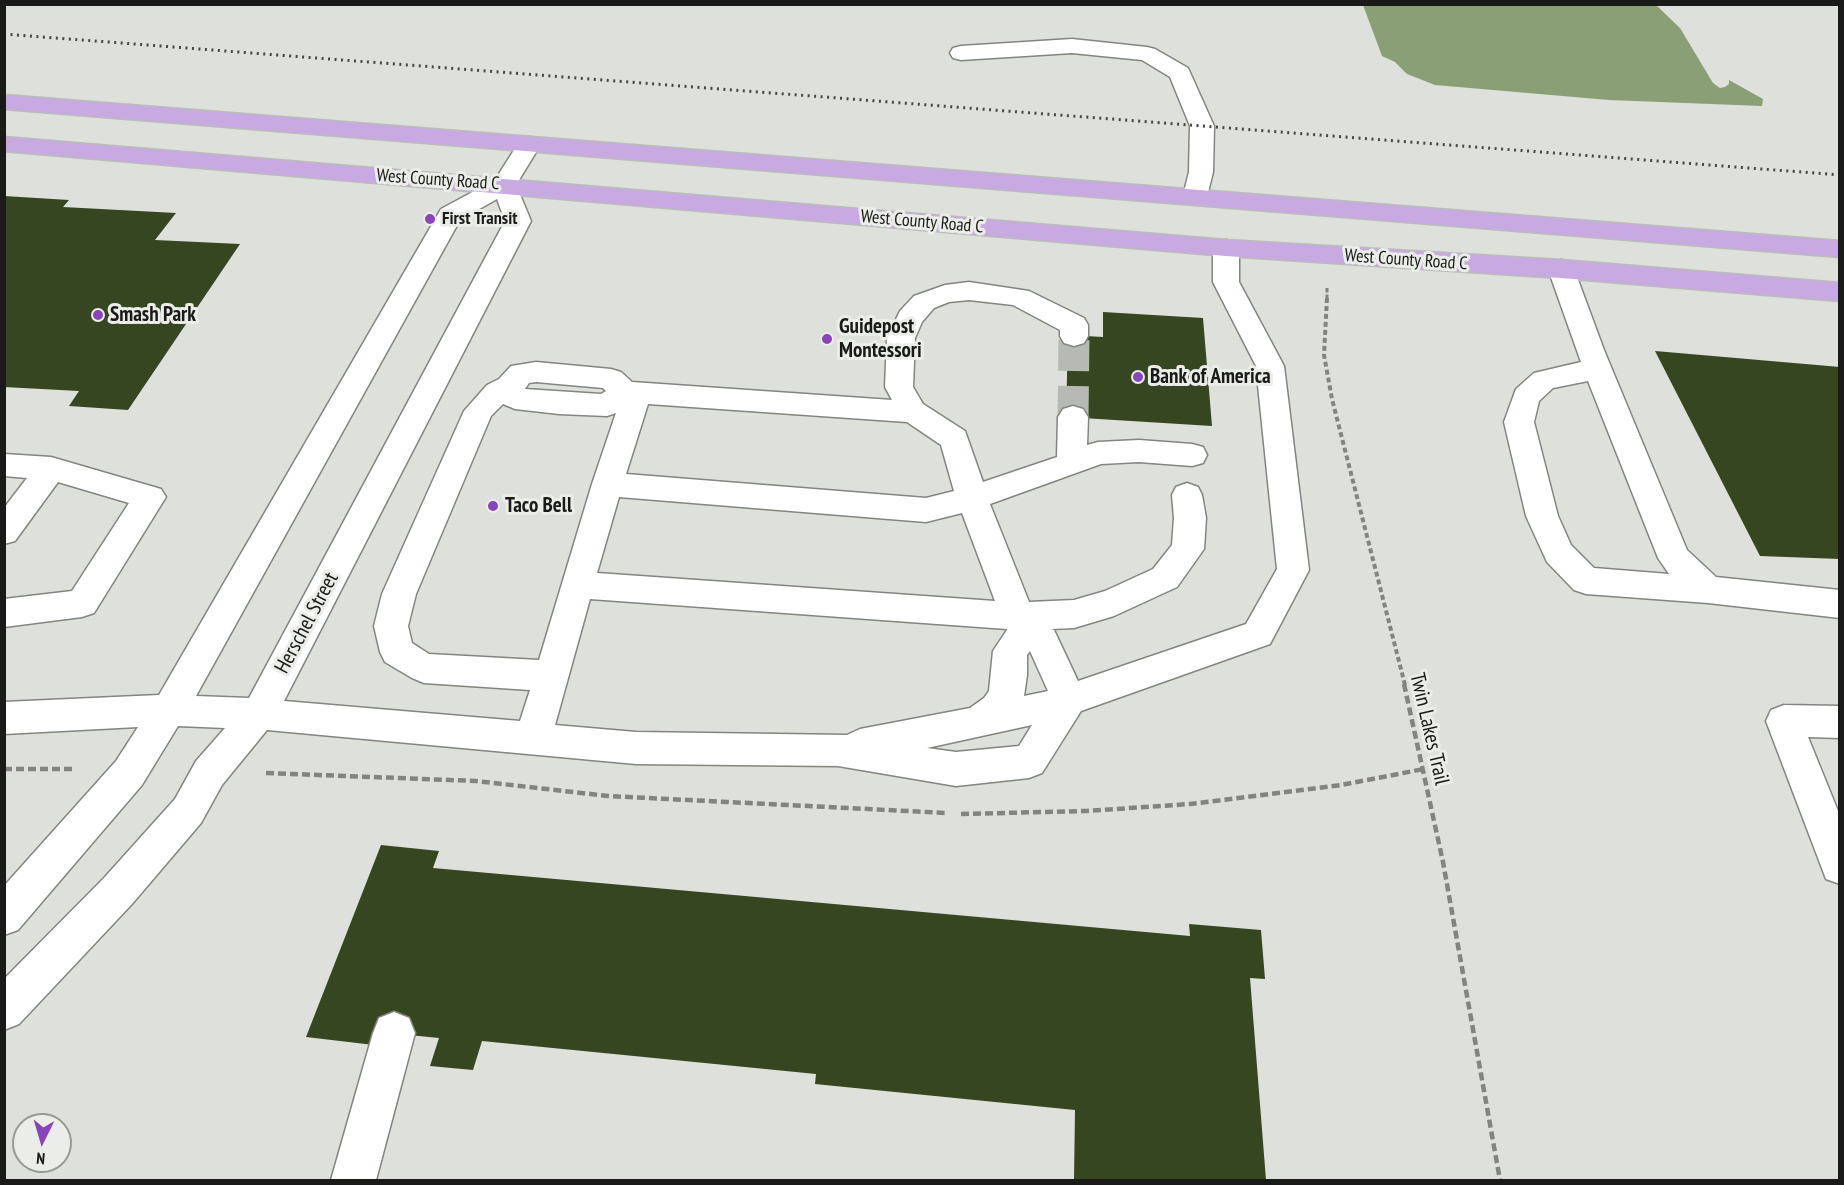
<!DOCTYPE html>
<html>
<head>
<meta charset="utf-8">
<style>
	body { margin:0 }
	#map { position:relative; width:1844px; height:1185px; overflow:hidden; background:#dee0db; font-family:"PT Sans Narrow",sans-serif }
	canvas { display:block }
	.frame { position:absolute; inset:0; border:6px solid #1a1b19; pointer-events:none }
	.north { position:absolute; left:12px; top:1113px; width:60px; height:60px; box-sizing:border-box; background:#ebede8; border:2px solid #979995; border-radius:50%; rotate:185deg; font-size:16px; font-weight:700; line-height:24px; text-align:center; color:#1a1b19 }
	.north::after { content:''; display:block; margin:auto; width:21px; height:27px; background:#8844b8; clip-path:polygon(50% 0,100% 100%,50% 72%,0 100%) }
</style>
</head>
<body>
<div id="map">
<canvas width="1844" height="1185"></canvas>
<div class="frame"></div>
<div class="north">N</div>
</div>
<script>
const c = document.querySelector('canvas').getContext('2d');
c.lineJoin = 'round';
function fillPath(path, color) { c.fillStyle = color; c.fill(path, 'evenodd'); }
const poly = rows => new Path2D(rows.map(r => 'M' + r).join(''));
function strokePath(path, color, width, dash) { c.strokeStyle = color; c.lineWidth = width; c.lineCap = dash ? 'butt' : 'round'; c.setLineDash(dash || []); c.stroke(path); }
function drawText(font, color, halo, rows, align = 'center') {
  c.font = font + ' "PT Sans Narrow",sans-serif'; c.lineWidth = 6; c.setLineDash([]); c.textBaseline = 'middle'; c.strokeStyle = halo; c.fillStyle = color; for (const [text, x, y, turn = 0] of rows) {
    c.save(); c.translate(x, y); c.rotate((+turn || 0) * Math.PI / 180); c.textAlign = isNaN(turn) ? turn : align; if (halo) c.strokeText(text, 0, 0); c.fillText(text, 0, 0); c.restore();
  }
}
fillPath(poly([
	[1363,5,1656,5,1680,28,1713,83,1720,88,1725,87,1729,84,1729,80,1763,99,1762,106,1609,100,1435,85,1407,74,1395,62,1382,56]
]), '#8b9f76');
fillPath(poly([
	[4,196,69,200,63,207,176,213,155,240,240,244,128,410,69,406,79,391,4,387],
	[1103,312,1203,318,1212,426,1066,417,1068,335,1103,337],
	[1655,351,1840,367,1840,559,1760,556],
	[381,845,439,851,433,868,1190,936,1189,924,1261,930,1265,979,1250,978,1266,1180,1074,1180,1075,1110,815,1084,816,1074,482,1041,473,1070,430,1066,439,1038,379,1032,374,1045,306,1037]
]), '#354621');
strokePath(poly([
	[1073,417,1074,336]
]), '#b7b9b4', 31, [31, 15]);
const minor = poly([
	[1072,39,1147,47,1155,49,1188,68,1214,126,1213,172,1207,196,1204,201,1195,204,1186,201,1183,196,1189,172,1190,126,1170,77,1142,60,1072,53,961,60,953,58,950,53,953,48,961,46,1072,39],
	[529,137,537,139,541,144,516,185,531,221,284,701,520,721,530,690,424,683,412,678,385,662,380,652,374,626,382,594,464,411,487,385,499,379,511,366,536,362,611,369,621,372,632,382,892,400,885,387,887,338,900,311,914,296,945,285,969,282,1029,291,1084,318,1088,325,1088,336,1084,343,1074,346,1064,343,1060,336,1060,330,1013,305,969,300,949,302,934,308,922,322,915,338,913,387,923,404,965,431,983,482,1057,457,1058,417,1063,409,1073,406,1083,409,1088,417,1087,445,1098,442,1139,440,1192,444,1203,447,1207,455,1203,463,1192,466,1139,462,1101,464,990,504,1029,602,1074,600,1105,591,1153,569,1172,545,1174,518,1172,495,1176,487,1187,483,1198,487,1202,495,1206,518,1204,549,1177,587,1114,616,1074,628,1051,629,1054,630,1078,681,1246,624,1277,569,1256,366,1213,282,1213,248,1217,242,1226,240,1235,242,1239,248,1239,282,1284,366,1309,570,1270,644,1081,711,1042,773,1029,778,956,786,838,766,636,764,267,730,222,785,201,823,132,904,19,1024,4,1030,4,979,104,878,175,799,196,761,225,728,178,726,142,785,18,930,4,935,4,886,116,761,138,727,4,734,4,702,159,695,441,209,495,180,521,139,529,137],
	[497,199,505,221,249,698,196,696,460,220,497,199],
	[536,382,603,388,606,391,601,394,525,389,529,383,536,382],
	[503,404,515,409,559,414,607,416,616,413,592,484,539,660,429,654,412,643,408,626,416,594,491,416,503,404],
	[648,404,907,422,941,445,954,491,926,498,626,474,648,404],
	[619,497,926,522,962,513,995,601,597,573,619,497],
	[590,599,1007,629,1007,630,993,651,989,691,984,698,970,708,860,729,847,735,636,732,555,725,590,599],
	[1030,651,1048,691,1024,696,1027,675,1027,655,1030,651],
	[1032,725,1019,746,956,752,927,748,1032,725],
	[1561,260,1570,263,1574,269,1604,350,1687,550,1716,577,1840,590,1840,618,1708,603,1586,594,1574,590,1547,562,1526,516,1504,422,1516,389,1534,373,1581,362,1548,269,1552,263,1561,260],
	[1588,381,1658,558,1669,574,1594,568,1571,545,1558,516,1534,422,1539,401,1553,388,1588,381],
	[4,454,51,457,161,489,166,497,161,505,94,613,82,617,4,627,4,599,72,591,129,503,58,482,15,541,4,544,4,508,27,478,4,476,4,454],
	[1784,705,1840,706,1840,738,1808,737,1840,816,1840,884,1826,879,1766,721,1771,710,1784,705],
	[394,1012,409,1018,415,1033,376,1180,331,1180,373,1033,379,1018,394,1012]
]);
const major = poly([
	[4,95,1840,241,1840,257,4,109,4,95],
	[4,137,1226,240,1561,260,1840,283,1840,301,1561,278,1226,256,4,151,4,137]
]);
strokePath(minor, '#838580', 3);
strokePath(major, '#babbba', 3);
strokePath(poly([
	[1327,299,1327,288]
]), '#838481', 3, [4.5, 2]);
strokePath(poly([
	[1327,298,1324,355,1332,399,1405,685]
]), '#838481', 4, [5, 3]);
strokePath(poly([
	[1404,684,1443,862,1500,1180],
	[4,769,73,769],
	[266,773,476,781,608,796,947,813],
	[961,814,1086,811,1190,804,1341,785,1424,769]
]), '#838481', 4.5, [8, 4]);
fillPath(minor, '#fff');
fillPath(major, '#c9a9e2');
strokePath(poly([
	[4,34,1840,175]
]), '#454744', 3, [2, 4.5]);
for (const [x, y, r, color] of [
	[430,219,6,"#8844b8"],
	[98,315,6,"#8844b8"],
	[827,339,6,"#8844b8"],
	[1138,377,6,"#8844b8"],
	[493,506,6,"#8844b8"]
]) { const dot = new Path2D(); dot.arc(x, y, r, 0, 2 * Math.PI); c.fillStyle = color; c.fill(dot); strokePath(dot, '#ebede8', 2); }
drawText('18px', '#1a1b19', '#ebede8', [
	["West County Road C",438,180,4],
	["West County Road C",922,222,5],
	["West County Road C",1406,260,4]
]);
drawText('bold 18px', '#1a1b19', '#ebede8', [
	["First Transit",442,219]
], 'left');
drawText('bold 21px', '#1a1b19', '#ebede8', [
	["Smash Park",110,315],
	["Guidepost",839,327],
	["Montessori",839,351],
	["Bank of America",1150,377],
	["Taco Bell",505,506]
], 'left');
drawText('21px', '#1a1b19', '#ebede8', [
	["Herschel Street",307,623,-62],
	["Twin Lakes Trail",1429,729,77]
]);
</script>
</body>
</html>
